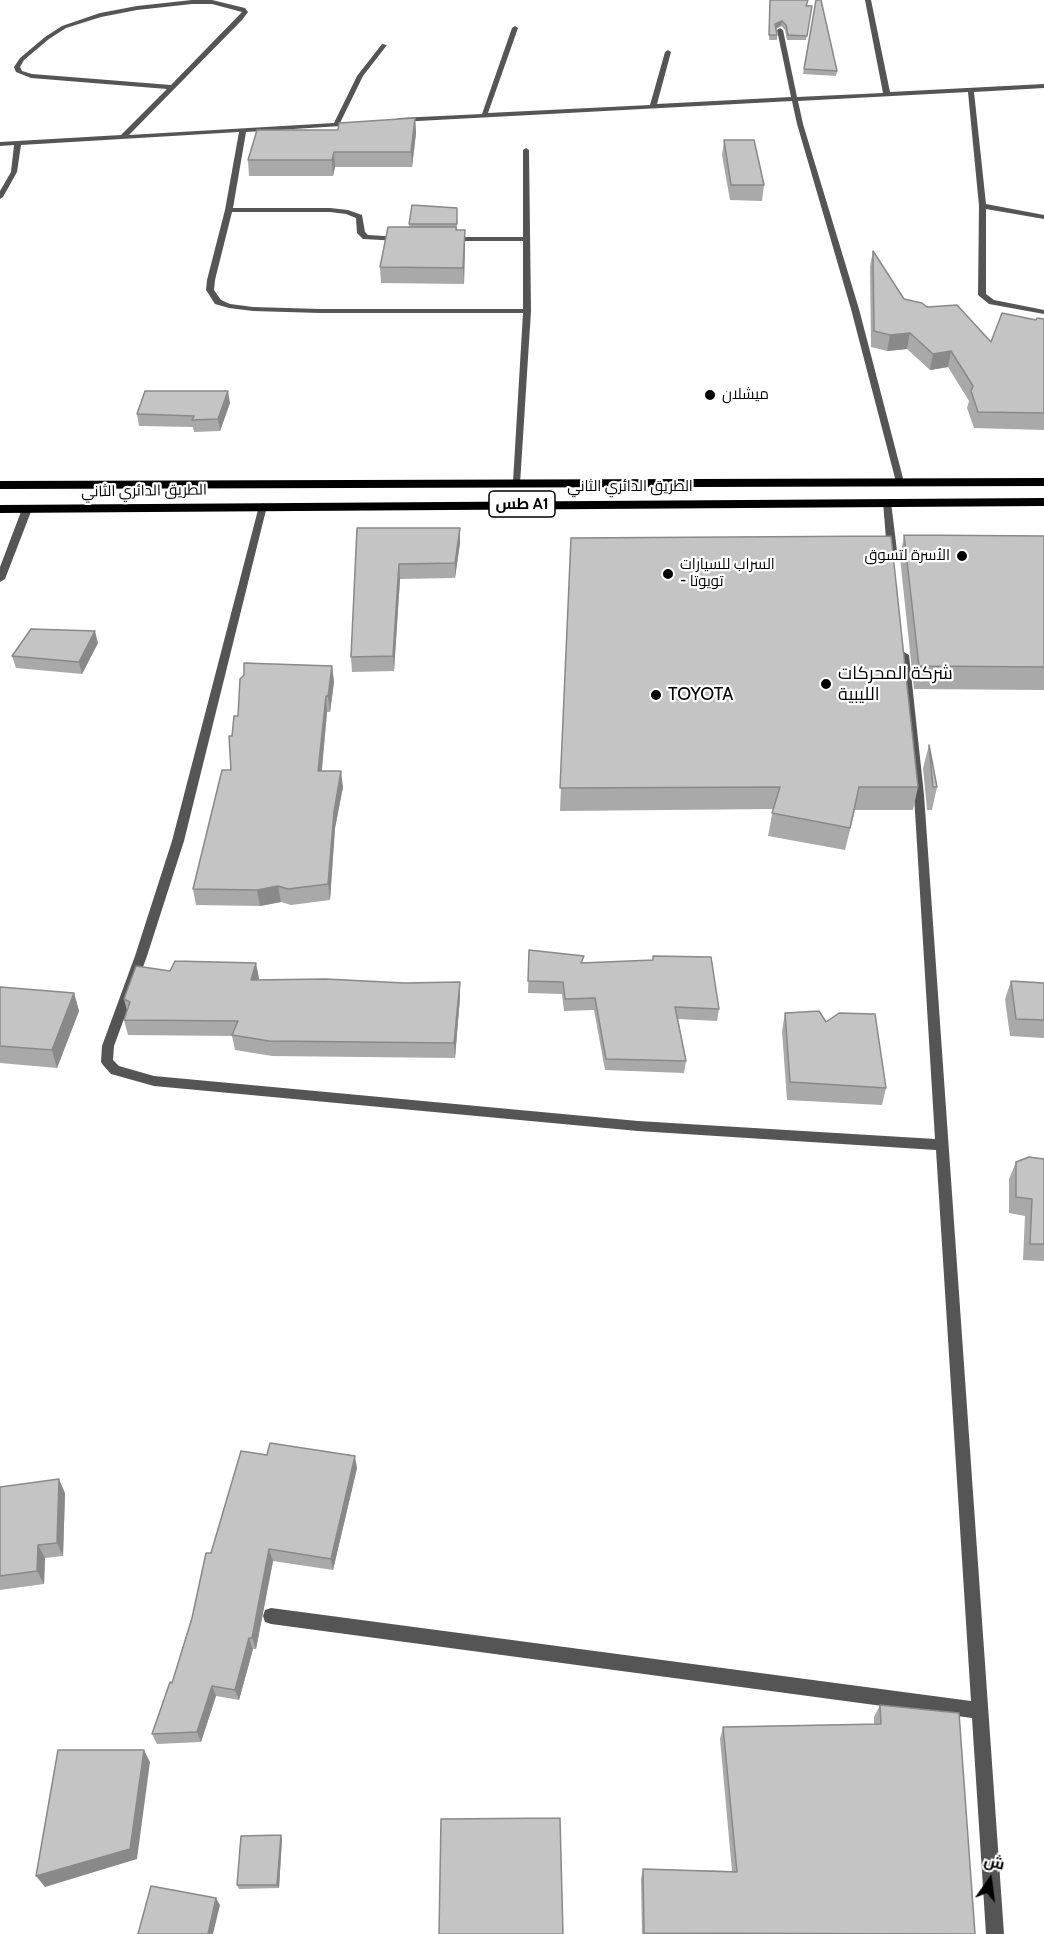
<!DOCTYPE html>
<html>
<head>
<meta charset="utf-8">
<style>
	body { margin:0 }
	#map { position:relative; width:1044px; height:1934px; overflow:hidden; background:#fff; font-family:Cabin,Cairo,sans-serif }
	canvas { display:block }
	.north { position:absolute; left:960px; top:1850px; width:60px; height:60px; -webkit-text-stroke:4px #fff; paint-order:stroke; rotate:14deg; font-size:16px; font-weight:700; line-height:24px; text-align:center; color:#000 }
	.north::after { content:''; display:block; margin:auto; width:21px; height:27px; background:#000; clip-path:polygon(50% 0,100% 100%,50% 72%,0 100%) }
</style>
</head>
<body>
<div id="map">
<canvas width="1044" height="1934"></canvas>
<div class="north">ش</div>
</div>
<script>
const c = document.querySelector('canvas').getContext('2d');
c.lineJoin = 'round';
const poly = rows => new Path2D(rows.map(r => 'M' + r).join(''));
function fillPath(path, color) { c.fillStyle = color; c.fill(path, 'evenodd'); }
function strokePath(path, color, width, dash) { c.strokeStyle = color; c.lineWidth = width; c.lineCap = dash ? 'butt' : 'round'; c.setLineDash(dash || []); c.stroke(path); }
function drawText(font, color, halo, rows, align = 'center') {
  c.font = font + ' Cabin,Cairo,sans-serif'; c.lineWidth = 4.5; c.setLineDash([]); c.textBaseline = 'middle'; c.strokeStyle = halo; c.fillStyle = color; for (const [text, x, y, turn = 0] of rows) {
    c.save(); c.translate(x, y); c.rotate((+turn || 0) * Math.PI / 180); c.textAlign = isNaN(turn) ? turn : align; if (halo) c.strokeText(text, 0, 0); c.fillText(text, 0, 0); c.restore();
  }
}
fillPath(poly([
	[192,0,212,0,245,8,248,12,242,20,129,135,334,123,357,76,382,44,387,45,363,76,340,123,355,122,358,124,357,125,246,132,233,208,330,208,348,210,362,215,365,232,368,235,400,237,404,239,400,241,363,239,357,233,356,218,346,214,330,212,232,212,215,280,214,290,221,300,230,304,253,307,320,309,523,309,523,241,450,241,446,239,450,237,523,237,523,150,526,148,529,150,531,311,520,484,514,484,513,482,523,313,320,313,253,311,229,308,215,304,206,290,207,280,225,210,239,132,21,145,17,172,3,197,0,199,0,191,11,172,14,145,0,146,0,142,121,135,167,89,31,78,16,72,14,67,20,58,45,37,62,26,100,13,137,6,192,0],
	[192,4,212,4,242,12,171,85,32,74,22,71,20,67,24,60,49,39,66,28,101,17,137,10,192,4],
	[865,0,871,0,890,92,1044,84,1044,88,974,92,986,204,1044,215,1044,219,986,209,986,294,994,300,1044,310,1044,314,989,304,978,295,979,206,968,92,798,101,803,124,859,309,904,482,900,485,896,482,851,309,797,124,792,101,399,122,396,120,399,118,482,114,512,28,515,26,518,28,488,113,650,105,665,52,668,50,671,52,657,104,791,97,777,30,780,28,783,30,797,97,883,93,865,0],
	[887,499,891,502,897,551,892,554,887,551,883,502,887,499],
	[263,503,267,506,184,841,147,956,114,1046,113,1060,119,1066,154,1076,638,1121,935,1139,914,795,899,655,904,652,909,655,924,795,1004,1934,986,1934,972,1718,271,1624,265,1622,263,1616,265,1610,271,1608,971,1701,936,1150,638,1131,154,1086,111,1074,103,1065,101,1062,102,1046,135,956,172,841,259,506,263,503],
	[27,506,32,509,5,579,0,582,0,567,22,509,27,506]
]), '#555');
fillPath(poly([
	[1044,478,1044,486,0,489,0,481,1044,478],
	[1044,498,1044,506,0,513,0,505,1044,498]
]), '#000');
fillPath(poly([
	[770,0,812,6,806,40,787,40,785,30,781,26,776,29,777,35,777,40,769,40],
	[816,0,837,71,836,76,803,74],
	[415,118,416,133,412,167,335,167,333,176,249,176,248,160],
	[724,140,764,185,762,201,730,200,722,155],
	[457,208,457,230,465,230,465,246,464,284,381,283,380,267,409,227,409,224],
	[873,251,904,299,927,307,991,342,1036,320,1044,319,1044,430,974,428,967,408,969,401,948,367,930,370,907,349,887,351,871,347,870,266],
	[230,403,220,431,194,432,193,427,139,426,137,414],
	[357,528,460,528,460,543,455,578,400,579,394,671,352,672,351,657],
	[904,535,1044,536,1044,690,914,689,900,558],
	[571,538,918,787,913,810,855,810,845,850,768,836,773,809,560,811],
	[98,643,82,674,16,668,12,656],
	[332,666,334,682,330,712,327,712,322,771,343,787,335,828,330,900,291,905,281,902,260,906,196,905,193,889,231,770,232,736,238,716,244,675],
	[929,745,937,787,932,810,927,810,923,768],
	[529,950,583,963,719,1009,717,1021,678,1019,686,1061,684,1073,605,1070,594,1010,564,1011,562,994,528,993],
	[170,971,259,978,258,980,460,997,455,1058,272,1056,235,1050,232,1036,128,1035,124,1020,127,1011,124,999],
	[1011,981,1044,983,1044,1038,1010,1036,1005,999],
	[0,987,74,993,79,1011,57,1068,0,1063],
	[785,1013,826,1022,886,1088,882,1105,787,1100,782,1031],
	[1044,1159,1044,1261,1023,1260,1025,1216,1009,1213,1009,1179,1016,1162],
	[357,1468,333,1570,273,1561,256,1649,253,1649,239,1700,216,1696,201,1742,157,1744,152,1734,172,1683,211,1553],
	[0,1487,65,1493,63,1556,45,1558,44,1584,0,1590],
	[880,1705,975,1934,642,1934,641,1879,643,1869,732,1871,720,1739,723,1727,874,1724,874,1717],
	[281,1835,282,1839,279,1888,239,1889,237,1885]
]), '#a9a9a9');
fillPath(poly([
	[782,21,781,26,775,29,775,24],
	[415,118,416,133,412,167,411,152],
	[334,152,335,167,333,176,332,160],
	[465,230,465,246,464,284,463,268],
	[910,333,907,349,887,351,890,335],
	[951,351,948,367,930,370,933,354],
	[228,391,230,403,220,431,218,419],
	[460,528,460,543,455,578,455,563],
	[399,564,400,579,394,671,393,656],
	[95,631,98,643,82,674,79,662],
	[332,666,334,682,330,712,328,696],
	[326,696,327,712,320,787,318,771],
	[341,771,343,787,335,828,330,900,328,884,334,812],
	[278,886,281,902,260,906,257,890],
	[256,963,259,978,253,995,251,980],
	[460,982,460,997,455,1058,454,1043],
	[74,993,79,1011,57,1068,52,1050],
	[355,1456,357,1468,333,1570,331,1559],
	[59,1479,65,1493,63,1556,57,1543],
	[38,1545,45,1558,44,1584,37,1571],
	[269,1549,273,1561,256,1649,252,1638],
	[249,1638,253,1649,239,1700,235,1690],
	[212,1686,216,1696,201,1742,197,1732],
	[144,1750,150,1762,137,1859,45,1887,36,1876],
	[281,1835,282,1839,279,1888,277,1885],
	[216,1898,220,1905,213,1934,208,1934]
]), '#898989');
const building = poly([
	[770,0,808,0,806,6,812,6,807,36,788,35,786,25,782,21,775,24,777,35,769,35,770,0],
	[816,0,821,0,837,71,804,69,816,0],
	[415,118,411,152,334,152,332,160,248,160,257,130,338,130,339,123,415,118],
	[724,140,754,140,764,185,731,185,724,140],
	[412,205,457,208,457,224,409,224,412,205],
	[388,227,456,227,456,230,465,230,463,268,380,267,388,227],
	[873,251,904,299,922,303,927,307,957,305,991,342,1002,313,1036,320,1037,318,1044,319,1044,413,978,412,971,391,973,386,951,351,933,354,910,333,890,335,874,331,873,251],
	[145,391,228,391,218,419,192,420,194,416,137,414,145,391],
	[357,528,460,528,455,563,399,564,393,656,351,657,357,528],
	[904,535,1044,536,1044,667,919,666,904,535],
	[891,536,918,787,859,787,850,828,772,813,780,787,560,788,571,538,891,536],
	[31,629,95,631,79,662,12,656,31,629],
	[244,663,332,666,328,696,326,696,318,771,341,771,334,812,328,884,288,889,278,886,257,890,193,889,222,770,231,770,229,736,232,736,234,716,238,716,240,679,244,675,244,663],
	[929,745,937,787,933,787,929,745],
	[529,950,584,956,581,963,653,960,653,956,711,957,719,1009,675,1007,686,1061,606,1059,595,998,565,999,563,982,528,981,529,950],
	[175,961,256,963,251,980,326,979,404,983,460,982,454,1043,269,1041,232,1035,238,1021,124,1020,130,1002,124,999,136,966,170,971,175,961],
	[1011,981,1044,983,1044,1020,1016,1019,1011,981],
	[0,987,74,993,52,1050,0,1046,0,987],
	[819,1011,826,1022,839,1013,875,1014,886,1088,790,1082,785,1013,819,1011],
	[1029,1157,1044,1159,1044,1244,1030,1244,1032,1199,1016,1197,1016,1162,1029,1157],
	[270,1443,355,1456,331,1559,269,1549,252,1638,249,1638,235,1690,212,1686,197,1732,152,1734,170,1682,172,1683,192,1618,206,1553,211,1553,241,1451,267,1455,270,1443],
	[59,1479,57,1543,38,1545,37,1571,0,1576,0,1487,59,1479],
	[880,1705,959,1713,975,1934,644,1933,643,1869,737,1872,723,1727,881,1724,880,1705],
	[58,1750,144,1750,130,1849,36,1876,58,1750],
	[560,1818,563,1934,439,1934,441,1819,560,1818],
	[281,1835,277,1885,237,1885,241,1836,281,1835],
	[151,1886,216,1898,208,1934,138,1934,151,1886]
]);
fillPath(building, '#c4c4c4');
strokePath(building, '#898989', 1.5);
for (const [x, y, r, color] of [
	[710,395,6,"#000"],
	[962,556,6,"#000"],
	[668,574,6,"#000"],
	[826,684,6,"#000"],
	[656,695,6,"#000"]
]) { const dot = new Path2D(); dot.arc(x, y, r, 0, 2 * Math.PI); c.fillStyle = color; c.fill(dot); strokePath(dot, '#fff', 2); }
drawText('15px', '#000', '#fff', [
	["ميشلان",722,395],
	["الأسرة لتسوق",950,556,"right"],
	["السراب للسيارات",680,565],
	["- تويوتا",680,582]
], 'left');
drawText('15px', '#000', '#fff', [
	["الطريق الدائري الثاني",630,487],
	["الطريق الدائري الثاني",144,491,-1]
]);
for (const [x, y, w] of [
	[522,504,66]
]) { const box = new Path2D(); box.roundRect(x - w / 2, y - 13, w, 26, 4.5); c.fillStyle = '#fff'; c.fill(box); strokePath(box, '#000', 1.5); }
drawText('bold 16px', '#000', null, [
	["طس A1",522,504]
]);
drawText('18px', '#000', '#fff', [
	["شركة المحركات",838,674],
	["الليبية",838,695],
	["TOYOTA",668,695]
], 'left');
</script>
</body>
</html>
